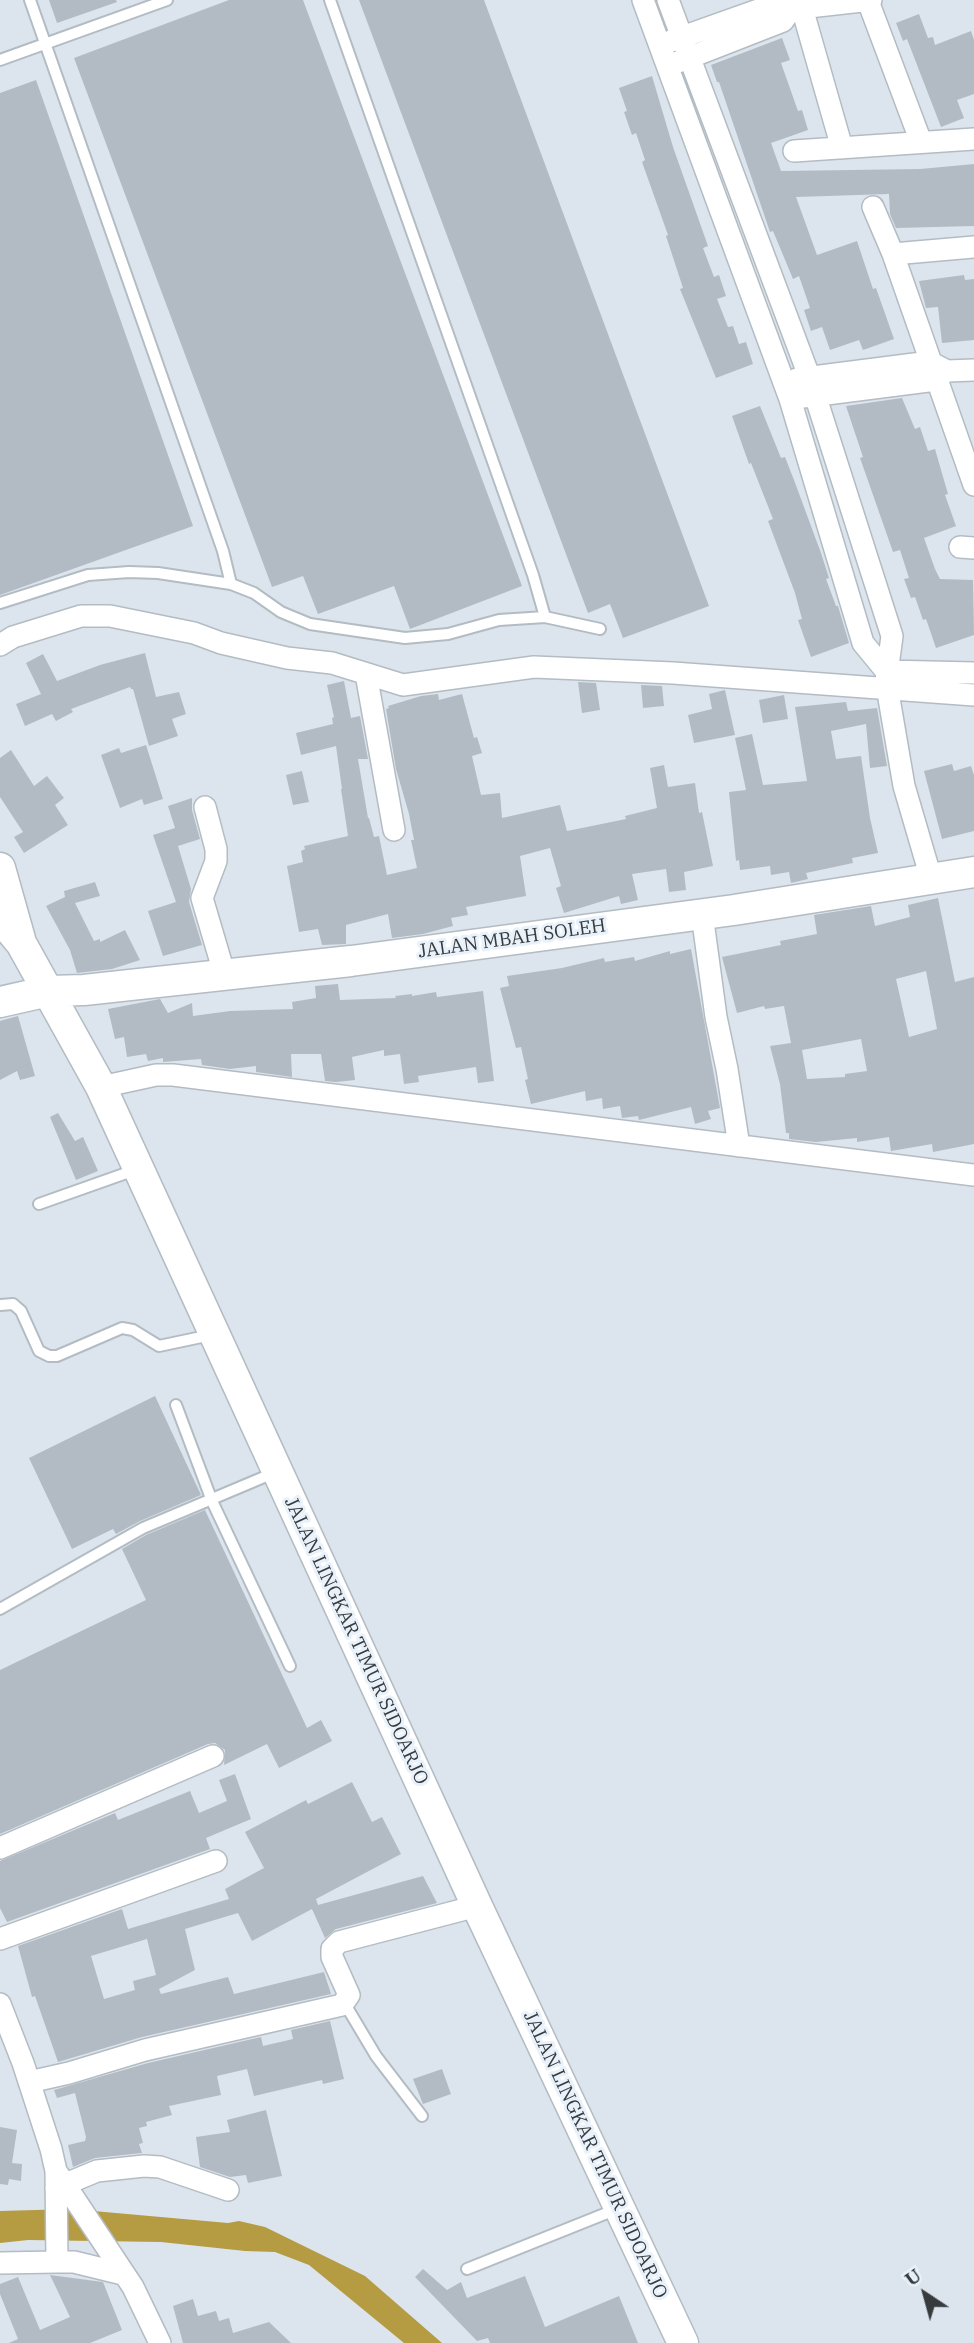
<!DOCTYPE html>
<html>
<head>
<meta charset="utf-8">
<style>
	body { margin:0 }
	#map { position:relative; width:974px; height:2343px; overflow:hidden; background:#dce5ed; font-family:"IBM Plex Serif",serif }
	canvas { display:block }
	.north { position:absolute; left:890px; top:2259px; width:70px; height:70px; -webkit-text-stroke:5px #e9f2fa; paint-order:stroke; rotate:324deg; font-size:19px; font-weight:700; line-height:28px; text-align:center; color:#373b3e }
	.north::after { content:''; display:block; margin:auto; width:24px; height:32px; background:#373b3e; clip-path:polygon(50% 0,100% 100%,50% 72%,0 100%) }
</style>
</head>
<body>
<div id="map">
<canvas width="974" height="2343"></canvas>
<div class="north">U</div>
</div>
<script>
const c = document.querySelector('canvas').getContext('2d');
c.lineJoin = 'round';
function fillPath(path, color) { c.fillStyle = color; c.fill(path, 'evenodd'); }
const poly = rows => new Path2D(rows.map(r => 'M' + r).join(''));
function strokePath(path, color, width, dash) { c.strokeStyle = color; c.lineWidth = width; c.lineCap = dash ? 'butt' : 'round'; c.setLineDash(dash || []); c.stroke(path); }
function drawText(font, color, halo, rows, align = 'center') {
  c.font = font + ' "IBM Plex Serif",serif'; c.lineWidth = 6; c.setLineDash([]); c.textBaseline = 'middle'; c.strokeStyle = halo; c.fillStyle = color; for (const [text, x, y, turn = 0] of rows) {
    c.save(); c.translate(x, y); c.rotate((+turn || 0) * Math.PI / 180); c.textAlign = isNaN(turn) ? turn : align; if (halo) c.strokeText(text, 0, 0); c.fillText(text, 0, 0); c.restore();
  }
}
fillPath(poly([
	[71,2209,228,2223,239,2221,265,2227,365,2276,442,2343,404,2343,309,2265,275,2252,245,2251,161,2242,28,2240,0,2243,0,2211]
]), '#b59b42');
fillPath(poly([
	[49,0,116,0,117,2,57,23],
	[229,0,303,0,522,586,410,629,394,586,318,614,303,576,272,587,74,58],
	[359,0,484,0,709,606,623,638,610,604,588,613],
	[919,14,928,38,933,37,935,45,971,31,974,40,974,94,957,100,964,118,941,127,907,39,903,41,896,23],
	[782,38,790,60,781,63,798,111,802,110,808,130,771,143,781,171,920,169,974,164,974,226,896,228,890,214,889,194,796,197,817,255,857,241,873,289,876,288,894,339,863,350,859,340,830,350,822,327,811,331,804,310,810,308,799,276,793,279,773,231,770,232,719,82,717,82,711,65],
	[652,76,673,147,708,246,703,248,714,277,719,275,726,296,717,299,728,327,733,326,739,344,746,342,753,364,716,378,680,289,683,288,666,236,668,235,642,162,645,160,636,133,632,135,624,112,627,111,619,88],
	[36,80,193,526,0,595,0,93],
	[964,275,965,280,974,279,974,340,942,343,938,307,926,308,919,281],
	[902,398,915,429,920,427,928,451,935,449,948,494,945,495,956,526,924,538,935,569,940,579,973,580,974,635,936,648,926,619,923,620,915,597,911,598,904,579,909,578,900,550,893,552,860,458,863,457,846,406],
	[760,406,781,458,785,457,794,480,821,553,829,578,826,579,836,606,838,606,849,643,811,657,798,620,802,619,795,593,768,521,773,519,751,463,749,464,732,416],
	[145,653,156,697,179,692,186,714,172,719,178,736,149,746,133,689,131,689,130,687,71,709,73,712,56,721,52,714,25,726,16,704,41,694,26,663,43,654,57,681,100,665],
	[344,681,351,718,360,716,368,759,358,759,368,818,369,818,374,837,379,836,387,875,417,868,411,840,414,840,409,814,396,769,386,709,389,708,388,706,421,696,438,694,439,700,462,694,474,738,477,737,482,753,472,756,481,795,500,793,502,818,560,805,567,831,626,819,625,816,657,808,650,768,664,765,668,787,695,783,699,813,702,812,713,866,684,872,686,890,669,892,666,869,632,874,638,900,621,904,619,896,564,913,556,888,561,886,550,848,520,856,526,896,466,907,468,915,451,918,453,926,423,934,392,938,388,914,346,925,346,944,322,945,318,929,299,932,287,866,303,862,301,851,305,849,304,846,348,836,341,789,342,789,336,746,301,755,296,733,333,724,332,718,334,717,327,685],
	[578,682,596,683,600,710,582,713],
	[641,685,662,686,664,706,643,708],
	[725,690,735,735,694,743,688,715,712,709,709,694],
	[784,695,788,719,763,723,759,700],
	[846,702,848,711,877,708,887,766,870,768,866,724,831,731,836,759,861,756,870,818,878,853,852,858,853,863,806,873,808,879,791,883,789,872,771,875,770,866,740,870,739,860,736,861,729,792,746,790,735,738,752,734,763,785,807,781,795,707],
	[146,745,163,799,144,805,142,799,120,808,101,755,119,748,121,753],
	[11,750,34,786,47,776,64,798,55,805,68,825,24,853,14,837,23,832,0,797,0,758],
	[952,764,954,771,971,766,974,775,974,831,942,839,924,771],
	[302,771,309,802,293,805,286,775],
	[192,798,192,810,200,839,178,846,191,889,189,902,202,945,163,956,148,911,176,902,153,835,175,828,168,806],
	[95,882,100,896,75,903,94,941,100,939,100,942,125,930,140,960,112,969,77,973,70,950,46,906,65,897,64,891],
	[938,898,955,982,974,977,974,1144,933,1152,932,1144,891,1151,889,1137,857,1142,857,1138,816,1142,789,1139,789,1133,786,1133,780,1084,770,1046,791,1043,784,1006,765,1009,764,1006,737,1013,722,957,781,945,780,941,817,934,814,915,871,906,875,926,910,917,908,905],
	[926,971,937,1029,909,1037,896,979],
	[861,1039,867,1071,845,1074,845,1077,807,1079,802,1050],
	[691,949,720,1108,708,1111,711,1119,695,1124,691,1107,639,1120,638,1116,622,1118,620,1106,603,1109,602,1098,586,1101,585,1091,531,1104,525,1080,528,1079,521,1047,516,1048,500,988,509,986,507,976,562,968,604,958,605,962,634,957,635,961,670,951,670,954],
	[338,984,340,1000,396,998,395,996,412,994,412,996,436,992,437,997,483,991,494,1081,478,1083,476,1067,418,1076,419,1082,404,1084,400,1054,384,1056,384,1050,352,1057,355,1080,336,1082,325,1081,321,1054,291,1054,292,1077,256,1072,256,1066,230,1069,202,1065,201,1059,163,1062,163,1058,148,1061,146,1054,127,1057,124,1037,115,1039,108,1009,160,999,168,1013,192,1003,193,1016,230,1011,293,1009,292,1002,316,998,315,986],
	[18,1016,35,1076,20,1080,17,1071,0,1080,0,1021],
	[58,1113,75,1141,83,1137,98,1171,76,1180,50,1117],
	[155,1396,201,1495,140,1521,116,1534,113,1529,72,1549,29,1458],
	[205,1510,307,1728,321,1720,332,1741,279,1768,267,1744,224,1765,225,1750,215,1743,208,1744,0,1834,0,1670,146,1600,122,1549,146,1535],
	[235,1774,251,1819,206,1838,210,1849,7,1922,0,1908,0,1861,115,1813,118,1820,190,1791,199,1813,227,1801,219,1780],
	[352,1782,372,1822,382,1817,401,1854,316,1899,318,1905,423,1876,437,1903,336,1929,325,1938,312,1909,252,1941,238,1913,185,1929,195,1970,159,1989,161,1994,228,1977,234,1994,324,1972,331,1994,142,2037,58,2062,35,1996,32,1997,18,1946,122,1909,128,1929,229,1899,225,1889,264,1868,245,1832,306,1800,308,1804],
	[147,1939,156,1975,133,1981,135,1990,104,1999,91,1956],
	[330,2021,344,2079,323,2084,322,2080,254,2096,247,2069,217,2076,221,2095,169,2106,172,2115,146,2122,147,2126,139,2128,143,2143,139,2144,142,2153,95,2158,73,2167,68,2145,85,2141,86,2137,75,2093,57,2098,54,2090,148,2063,261,2037,263,2046,293,2039,291,2030],
	[442,2069,451,2094,423,2104,413,2079],
	[266,2110,282,2176,248,2183,246,2175,230,2177,200,2167,196,2137,230,2132,227,2120],
	[0,2127,17,2130,12,2163,22,2164,21,2181,9,2179,8,2185,0,2184],
	[423,2269,447,2290,461,2282,467,2298,525,2276,545,2327,619,2296,638,2343,490,2343,488,2338,477,2341,415,2277],
	[50,2275,103,2282,122,2330,90,2343,9,2343,18,2339,0,2294,0,2284,18,2277,40,2330,70,2317],
	[193,2299,198,2316,216,2311,219,2321,229,2318,233,2333,269,2322,291,2343,183,2343,173,2306]
]), '#b2bbc3');
const lane = poly([
	[30,0,223,551,231,584],
	[330,0,533,575,545,617],
	[0,60,167,0],
	[0,603,88,575,129,572,158,573,231,584,254,593,281,612,310,624,405,638,448,634,499,620,545,617,600,629],
	[39,1204,135,1170],
	[0,1305,13,1304,21,1311,39,1351,49,1356,57,1356,122,1328,133,1330,159,1346,211,1335],
	[176,1405,212,1501,290,1666],
	[0,1609,143,1528,276,1472],
	[345,2004,376,2056,422,2116],
	[467,2269,617,2209]
]);
const street = poly([
	[643,0,790,399,863,643,886,671,974,673],
	[668,0,809,376,892,636,886,681,904,786,931,878],
	[868,1,921,142],
	[802,8,842,148],
	[671,41,778,3,791,9,871,0],
	[678,62,783,21,791,9],
	[794,151,974,139],
	[873,207,893,254,974,485],
	[893,254,974,247],
	[797,379,930,362,947,371,974,370],
	[803,397,936,380,945,372],
	[960,547,974,548],
	[0,645,13,637,81,616,110,616,194,633,221,643,287,658,332,663,403,685,534,667,673,673,974,695],
	[366,674,394,830],
	[205,807,216,849,216,861,202,898,225,976],
	[702,914,716,1017,727,1069,739,1146],
	[101,1087,156,1075,173,1075,974,1175],
	[0,1848,213,1756],
	[0,1939,216,1861],
	[0,2004,23,2063,51,2149,56,2171,57,2262,74,2262,123,2274],
	[29,2082,69,2073,145,2050,342,2005,349,1995,332,1957,332,1949,339,1942,477,1906],
	[56,2171,133,2287,160,2343],
	[56,2188,97,2171,144,2166,160,2167,228,2190],
	[0,2263,57,2262]
]);
const secondary = poly([
	[0,868,20,939],
	[0,918,21,943,101,1087,477,1906,683,2343],
	[0,1002,49,991,84,990,351,961,734,910,974,872]
]);
strokePath(lane, '#b3bcc3', 14);
strokePath(street, '#b3bcc3', 24);
strokePath(secondary, '#b3bcc3', 33);
strokePath(lane, '#fff', 10);
strokePath(street, '#fff', 21);
strokePath(secondary, '#fff', 30);
drawText('19px', '#373b3e', '#e9f2fa', [
	["JALAN MBAH SOLEH",512,939,-8],
	["JALAN LINGKAR TIMUR SIDOARJO",356,1641,65],
	["JALAN LINGKAR TIMUR SIDOARJO",595,2155,65]
]);
</script>
</body>
</html>
